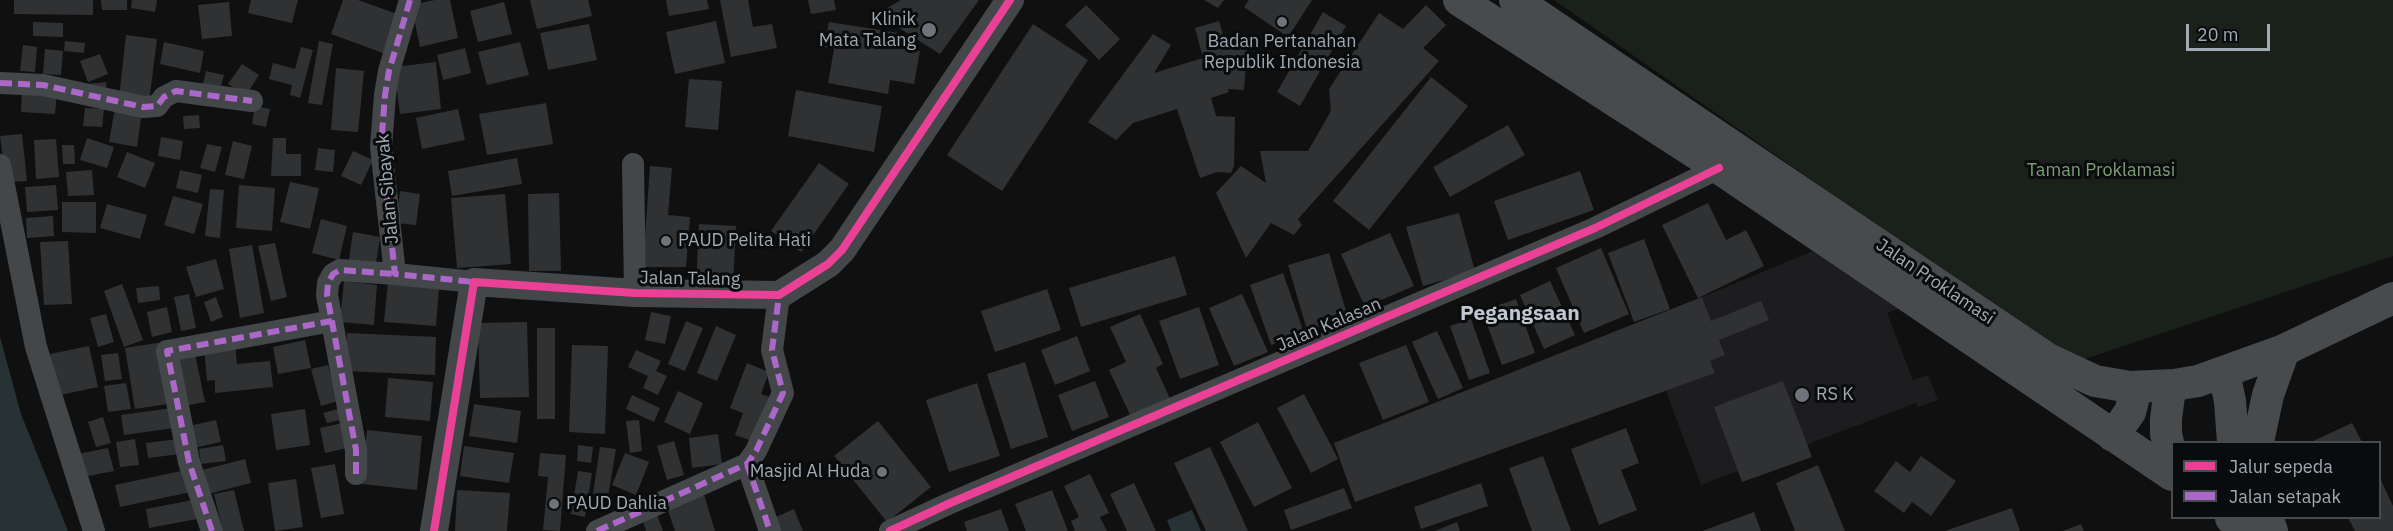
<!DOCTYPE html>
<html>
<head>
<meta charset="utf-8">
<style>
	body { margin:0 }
	#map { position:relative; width:2393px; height:531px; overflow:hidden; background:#101010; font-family:"IBM Plex Sans",sans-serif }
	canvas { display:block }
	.legend { position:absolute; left:2171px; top:441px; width:210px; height:78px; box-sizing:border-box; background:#0a0b0c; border:2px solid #464b4e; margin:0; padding:8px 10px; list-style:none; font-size:18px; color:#a0aab2 }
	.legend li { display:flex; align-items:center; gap:12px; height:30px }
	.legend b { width:30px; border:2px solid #464b4e }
	.scale { position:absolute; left:2186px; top:24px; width:84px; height:27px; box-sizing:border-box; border:3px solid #a0aab2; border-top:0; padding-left:8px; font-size:18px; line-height:21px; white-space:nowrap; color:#a0aab2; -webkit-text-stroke:4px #0a0b0c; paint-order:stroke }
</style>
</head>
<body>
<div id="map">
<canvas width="2393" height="531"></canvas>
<ul class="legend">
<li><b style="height:8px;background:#ea4096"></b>Jalur sepeda</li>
<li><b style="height:8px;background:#ac68c9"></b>Jalan setapak</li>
</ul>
<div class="scale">20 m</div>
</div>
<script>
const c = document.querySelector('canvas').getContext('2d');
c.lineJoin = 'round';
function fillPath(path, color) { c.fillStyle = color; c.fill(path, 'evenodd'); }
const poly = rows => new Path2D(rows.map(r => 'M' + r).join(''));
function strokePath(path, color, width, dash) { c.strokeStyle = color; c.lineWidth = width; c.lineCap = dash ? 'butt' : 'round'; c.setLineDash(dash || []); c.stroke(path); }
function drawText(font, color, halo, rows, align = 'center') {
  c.font = font + ' "IBM Plex Sans",sans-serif'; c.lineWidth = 6; c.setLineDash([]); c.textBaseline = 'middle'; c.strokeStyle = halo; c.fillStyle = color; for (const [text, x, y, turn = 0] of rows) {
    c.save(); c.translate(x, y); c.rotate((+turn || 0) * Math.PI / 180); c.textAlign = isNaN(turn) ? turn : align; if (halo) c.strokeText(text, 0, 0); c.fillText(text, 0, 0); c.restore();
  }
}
fillPath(poly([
	[1813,251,1898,309,1887,313,1913,380,1928,375,1938,400,1918,407,1916,403,1701,485,1666,391,1355,502,1334,443,1702,297]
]), '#1d1d1f');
fillPath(poly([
	[1554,0,2393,0,2393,256,2073,363]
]), '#1a201a');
fillPath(poly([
	[0,337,21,414,68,531,0,531],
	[1192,510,1201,531,1171,531,1167,520]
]), '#273235');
fillPath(poly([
	[14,0,93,0,93,15,14,14],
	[101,0,127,0,127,10,102,10],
	[132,0,157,0,155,12,131,8],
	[251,0,298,0,292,23,248,13],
	[343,0,358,0,397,14,383,53,331,34],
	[435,0,450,0,458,38,420,47,411,5],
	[530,0,588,0,592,16,537,29],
	[666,0,707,0,709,9,669,16],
	[720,0,748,0,753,27,772,24,777,48,731,57],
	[808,0,834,0,836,10,811,14],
	[901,0,979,0,940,54,877,14],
	[1204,0,1224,0,1218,8],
	[1249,0,1312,0,1288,37,1244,7],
	[229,2,232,36,202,39,198,5],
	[504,2,512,34,478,42,470,11],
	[1086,5,1120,39,1099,60,1065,25],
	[1426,5,1446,25,1423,48,1439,61,1298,219,1302,225,1294,235,1271,223,1246,258,1216,193,1241,166,1266,183,1260,151,1308,151,1331,111,1329,89,1379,13,1403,29],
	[1323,12,1346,26,1300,106,1277,92],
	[716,21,725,63,675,74,666,32],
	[1219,21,1224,38,1248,40,1244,90,1228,89,1229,92,1211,98,1216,116,1235,117,1234,166,1231,173,1217,172,1200,178,1177,109,1133,123,1116,140,1088,122,1153,34,1171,45,1154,73,1203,58,1195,28],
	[33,22,63,23,63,37,33,36],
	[829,22,899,33,896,47,920,51,914,84,890,80,888,94,828,83,834,49,824,47],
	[589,24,597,60,548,70,540,33],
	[1033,24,1088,60,1002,191,947,155],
	[126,35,157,39,149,102,119,98],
	[65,41,85,43,84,53,64,51],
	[319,41,333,44,322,105,308,103],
	[164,42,204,51,200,73,160,64],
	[520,42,529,75,487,85,478,52],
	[23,45,37,47,35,72,20,71],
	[301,47,313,50,300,98,290,95,292,85,269,79,273,63,295,69],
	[465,48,471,73,443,80,437,55],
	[45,49,63,51,61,75,43,74],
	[100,54,108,74,88,82,80,61],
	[436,62,441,109,400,114,394,67],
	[242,64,259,75,246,95,228,84],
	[336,68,364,71,358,132,331,130],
	[206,71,224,75,220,89,203,84],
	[1431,77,1468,106,1369,230,1333,201],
	[689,79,722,81,718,130,685,127],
	[106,82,107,93,88,84],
	[22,90,57,92,55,114,21,112],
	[796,90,882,106,874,152,788,136],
	[546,103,553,144,487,155,479,114],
	[255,106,270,109,266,127,252,124],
	[85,108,104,109,102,127,83,126],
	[115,108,142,112,137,147,109,142],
	[458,109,465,140,422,149,416,118],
	[199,115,200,128,184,129,183,116],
	[1508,125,1525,155,1450,197,1433,167],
	[22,134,27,181,6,182,0,136],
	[161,137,183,141,180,160,158,156],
	[87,138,114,147,107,168,80,160],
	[273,138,286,138,286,154,301,154,301,176,271,176],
	[56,139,59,177,36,179,34,140],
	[233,141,252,146,244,179,225,175],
	[207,144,222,147,215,172,200,168],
	[62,145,74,145,75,164,63,164],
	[318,148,335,150,333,172,315,170],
	[353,151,373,160,361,185,341,176],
	[127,152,155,163,145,188,117,177],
	[517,158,522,184,452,196,448,171],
	[819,163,849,184,801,252,771,231],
	[650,166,672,168,668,215,690,217,686,267,643,267],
	[92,170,94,195,68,196,66,172],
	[180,170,202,175,198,193,176,188],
	[1580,171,1594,210,1508,240,1494,201],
	[290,182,319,188,310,229,280,222],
	[56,185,58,210,27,212,25,187],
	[239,185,275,188,272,231,236,228],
	[210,189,224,190,220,238,205,236],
	[400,191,420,194,416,225,396,223],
	[559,193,561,271,529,271,528,194],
	[505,194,511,264,457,268,451,198],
	[173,196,203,204,194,234,164,225],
	[62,202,96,202,96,233,62,232],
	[1708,203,1726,240,1746,230,1764,266,1698,298,1662,225],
	[107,204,147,215,140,239,100,228],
	[1459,213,1475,271,1423,286,1406,227],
	[53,216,54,236,27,238,26,218],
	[321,219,347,226,339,260,312,253],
	[699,224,736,226,733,287,696,285],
	[353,232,380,237,375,270,348,266],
	[1390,233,1414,286,1365,307,1341,254],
	[1644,239,1670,309,1634,322,1608,253],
	[68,241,72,304,44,305,40,242],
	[275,243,287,297,271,301,258,246],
	[252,245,264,313,240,318,229,249],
	[1601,248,1629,314,1584,333,1556,268],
	[1329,253,1348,318,1307,330,1288,265],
	[1175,256,1187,295,1081,327,1069,288],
	[216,259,224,289,196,297,186,267],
	[1283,273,1304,333,1271,345,1250,285],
	[344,281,377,285,374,325,340,322],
	[1550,281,1575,335,1544,349,1520,295],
	[388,282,439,287,436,326,384,322],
	[122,284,143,340,124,347,104,291],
	[159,286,160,300,138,303,136,288],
	[1047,289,1061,330,995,352,981,311],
	[189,294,196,328,181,331,174,297],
	[1242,294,1268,352,1234,366,1209,308],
	[216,297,223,317,211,322,204,302],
	[1702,297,1711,321,1761,301,1769,320,1719,340,1725,355,1710,361,1715,373,1355,502,1334,443],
	[1516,299,1535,353,1502,365,1482,311],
	[167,307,172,332,152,337,147,312],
	[1199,307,1219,365,1180,379,1159,321],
	[651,312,671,316,665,344,645,340],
	[106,314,114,342,98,347,90,318],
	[1140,314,1163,364,1156,368,1171,401,1132,419,1109,370,1126,362,1110,327],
	[1471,319,1490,373,1469,380,1450,326],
	[686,321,703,328,685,371,668,364],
	[527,322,529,397,480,398,478,323],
	[716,326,736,335,717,381,697,373],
	[537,328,555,328,555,419,537,419],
	[1437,331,1463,388,1438,399,1412,342],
	[347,333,436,337,435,375,346,371],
	[1077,336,1090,371,1055,385,1041,350],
	[305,340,311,368,278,374,273,347],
	[163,342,174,403,135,409,125,348],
	[235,344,237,364,270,361,273,387,215,393,215,380,207,381,204,347],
	[572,345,608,346,605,434,569,432],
	[1406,345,1429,402,1383,420,1359,363],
	[89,346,98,387,60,395,50,354],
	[194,349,205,402,183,406,173,353],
	[636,350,661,361,656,371,667,376,658,395,643,388,648,376,628,367],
	[118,353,122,379,105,381,101,355],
	[1025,362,1048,437,1011,449,987,374],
	[747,363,769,372,761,394,772,398,755,442,735,435,743,413,730,408],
	[328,365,338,401,321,406,311,369],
	[388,378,433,382,430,421,385,417],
	[1095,381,1109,417,1072,431,1058,395],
	[1783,381,1812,457,1742,482,1714,407],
	[126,383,131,409,108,412,104,386],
	[977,383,1000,456,949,472,926,400],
	[678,391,703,403,690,434,664,422],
	[1304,394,1338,459,1311,473,1277,408],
	[632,395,660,408,654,422,626,409],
	[474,404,521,411,517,443,469,436],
	[345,407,348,418,327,423,323,413],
	[172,408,174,428,124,435,121,415],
	[305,409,310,445,276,450,271,414],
	[103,417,111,443,96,447,88,422],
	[216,420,221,442,194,448,189,426],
	[639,420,642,451,630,453,626,421],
	[878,421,931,487,887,522,834,456],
	[347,422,352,447,325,453,320,428],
	[1258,422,1292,488,1254,507,1220,442],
	[2352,423,2362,442,2311,442],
	[1626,428,1639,463,1621,470,1637,510,1599,525,1571,449],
	[367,430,422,436,417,490,362,484],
	[718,434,722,464,692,468,689,438],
	[135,439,139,465,120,467,116,442],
	[178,439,180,454,148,458,146,443],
	[674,441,684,475,667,480,657,446],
	[223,445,226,461,201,464,199,449],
	[578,445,593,447,591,463,577,461],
	[464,446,514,453,509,483,460,476],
	[600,447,616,449,606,509,591,507],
	[1210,447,1248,531,1206,531,1174,463],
	[108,448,114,471,83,477,78,454],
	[540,453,566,455,560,531,543,530,548,477,538,476],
	[625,453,649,462,636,495,612,485],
	[1543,456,1571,531,1532,531,1509,468],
	[1921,456,1956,481,1931,516,1912,502,1904,513,1874,491,1896,461,1910,472],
	[245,459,251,483,204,495,198,471],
	[335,464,344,514,321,518,311,468],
	[1818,465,1845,531,1795,531,1776,483],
	[186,470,191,492,120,507,115,485],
	[578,471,592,473,585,517,571,514],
	[1090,474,1109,513,1100,517,1107,531,1075,531,1071,521,1079,517,1064,486],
	[2380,478,2393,506,2393,531,2355,531,2348,518,2380,518],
	[296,479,303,527,275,531,268,483],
	[1134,483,1156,531,1127,531,1110,494],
	[1481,483,1488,506,1421,529,1414,507],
	[1344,488,1352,508,1291,530,1284,510],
	[234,490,244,531,223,531,214,494],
	[457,490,510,493,507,531,455,531],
	[1052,490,1068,531,1026,531,1015,504],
	[703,491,715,531,675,531,665,502],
	[193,500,197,519,149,528,146,509],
	[2012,508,2020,531,1945,531],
	[794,509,803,531,774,531,769,520],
	[1001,509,1009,531,967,531,964,522],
	[1754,512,1761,531,1702,531],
	[657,514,663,531,646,531,642,518],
	[1457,522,1460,531,1435,531],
	[2081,524,2084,531,2063,531]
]), '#303133');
strokePath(poly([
	[410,0,389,71,385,95,381,147,395,274,474,282],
	[0,83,43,85,143,107,157,106,164,97,176,91,252,101],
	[633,164,635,293],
	[0,165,36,347,94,531],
	[747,464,770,531],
	[356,474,356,450,327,295,328,283,333,274,340,270,395,274],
	[212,531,189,462,167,351,332,321],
	[597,531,747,464,756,451,783,393,772,350,779,295],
	[890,531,948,504,1595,228,1719,168]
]), '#444749', 22);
strokePath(poly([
	[434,531,474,282,635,293,779,295,828,264,842,250,1010,0]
]), '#444749', 28);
strokePath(poly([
	[1459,0,1719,168,2172,475],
	[1515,0,2048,359,2095,381,2130,387,2174,385,2198,381,2284,350,2393,298],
	[2224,373,2230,401,2233,442],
	[2113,436,2130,412,2133,401,2130,387],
	[2258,442,2268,395,2284,350],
	[2172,460,2166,434,2166,419,2169,396,2174,385],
	[2231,518,2243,531],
	[2267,518,2272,531]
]), '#484b4d', 32);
strokePath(poly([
	[410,0,389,71,385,95,381,147,395,274,474,282],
	[0,83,43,85,143,107,157,106,164,97,176,91,252,101],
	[747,464,770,531],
	[356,474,356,450,327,295,328,283,333,274,340,270,395,274],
	[212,531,189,462,167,351,332,321],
	[597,531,747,464,756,451,783,393,772,350,779,295]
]), '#ac68c9', 6, [12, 6]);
strokePath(poly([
	[434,531,474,282,635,293,779,295,828,264,842,250,1010,0],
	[890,531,948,504,1595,228,1719,168]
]), '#ea4096', 8);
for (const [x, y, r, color] of [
	[1282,22,6,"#6e7479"],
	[929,30,8,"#6e7479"],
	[666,241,6,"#6e7479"],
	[1802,395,8,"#6e7479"],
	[882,472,6,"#6e7479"],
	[554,504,6,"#6e7479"]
]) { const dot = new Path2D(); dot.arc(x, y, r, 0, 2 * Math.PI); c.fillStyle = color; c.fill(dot); strokePath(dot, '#0a0b0c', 2); }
drawText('18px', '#a0aab2', '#0a0b0c', [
	["Klinik",916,20,"right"],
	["Mata Talang",916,41,"right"],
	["Badan Pertanahan",1282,42,"center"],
	["Republik Indonesia",1282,63,"center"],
	["PAUD Pelita Hati",678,241],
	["RS K",1816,395],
	["Masjid Al Huda",870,472,"right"],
	["PAUD Dahlia",566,504]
], 'left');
drawText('18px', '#7c9e76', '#0a0b0c', [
	["Taman Proklamasi",2101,171]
]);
drawText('18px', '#a0aab2', '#0a0b0c', [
	["Jalan Sibayak",388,189,-95],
	["Jalan Talang",690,279,1],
	["Jalan Proklamasi",1935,282,34],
	["Jalan Kalasan",1329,325,-23]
]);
drawText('bold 21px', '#c1c7ce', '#0a0b0c', [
	["Pegangsaan",1520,314]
]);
</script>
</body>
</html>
